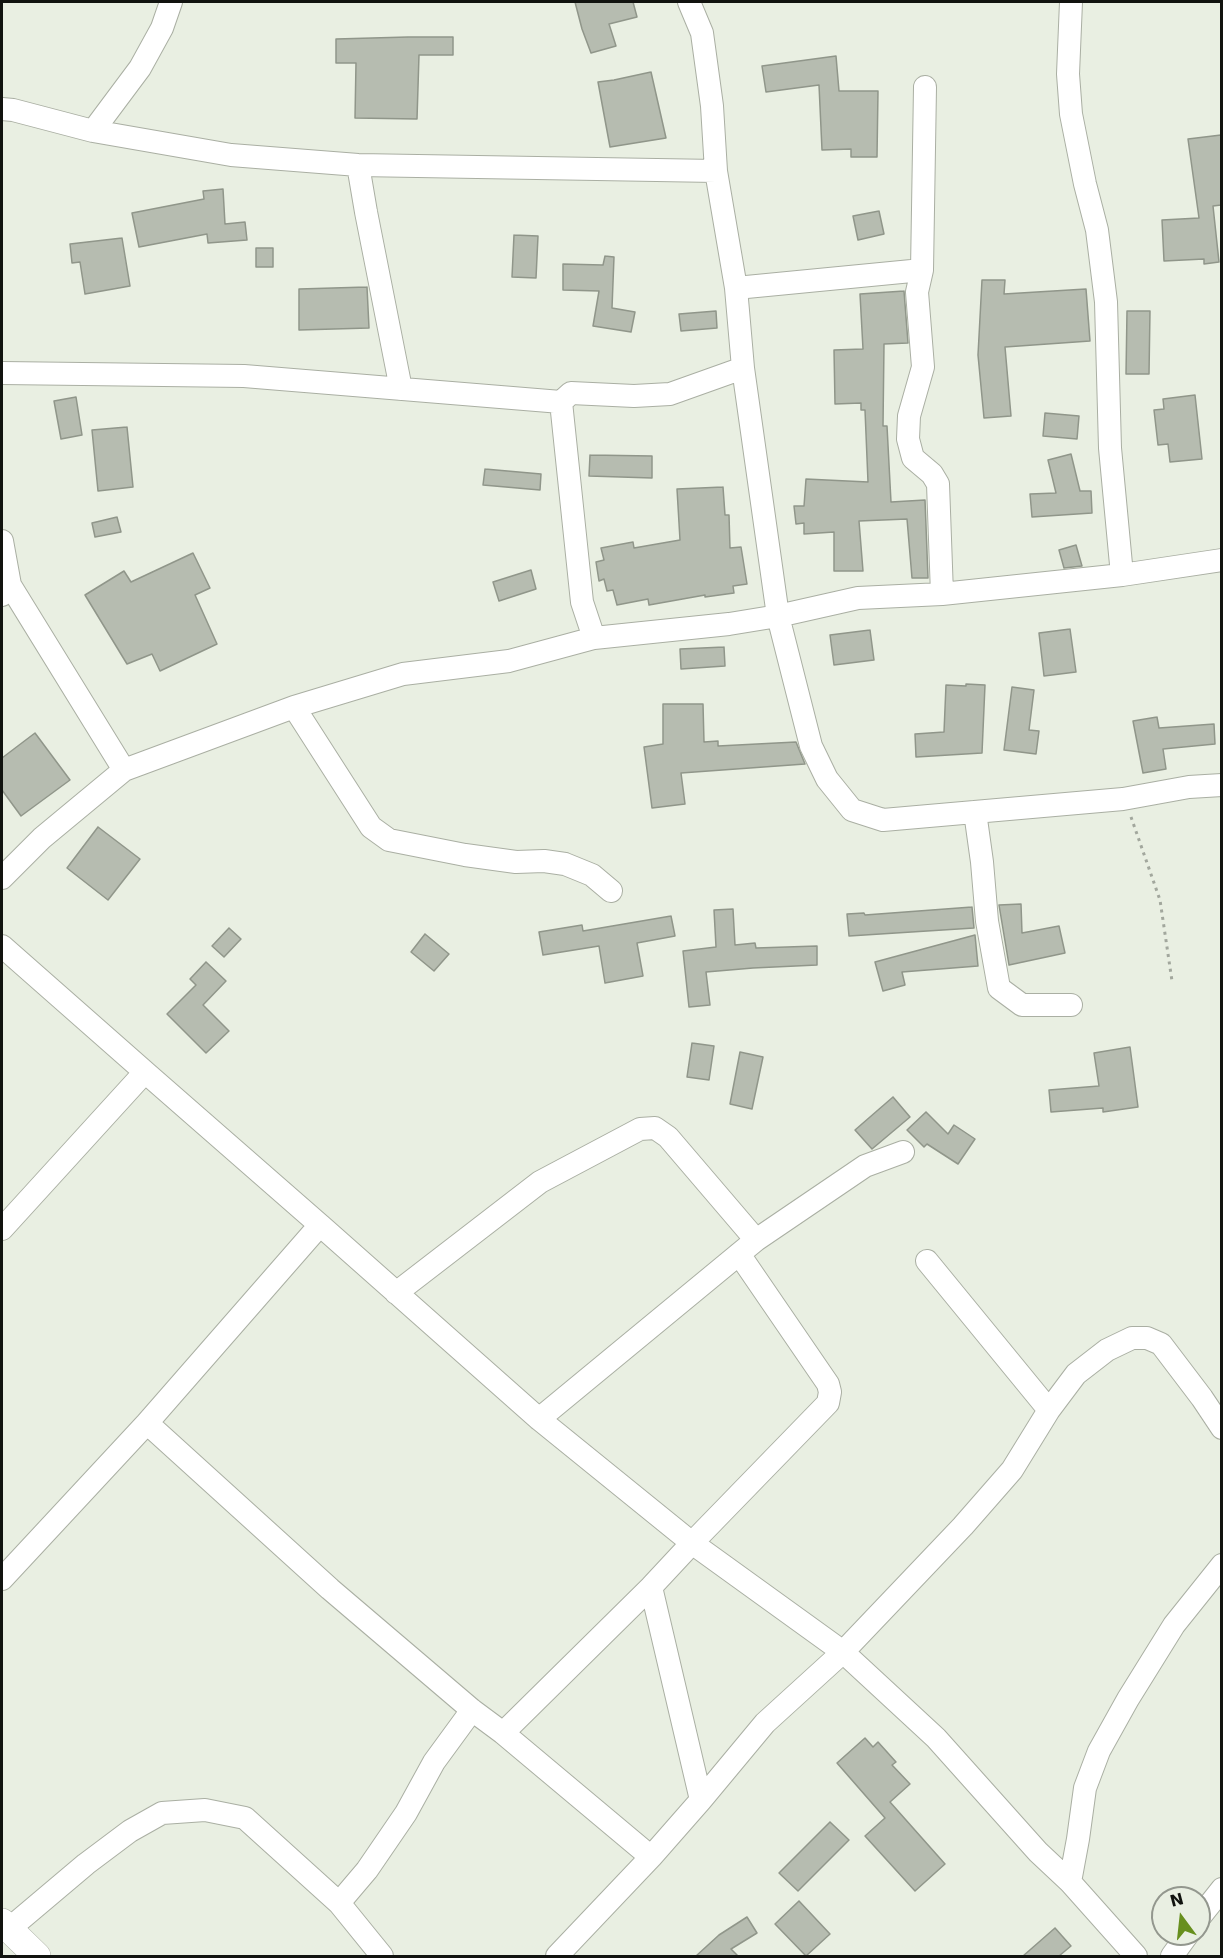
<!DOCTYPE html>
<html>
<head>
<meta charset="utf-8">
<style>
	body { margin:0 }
	#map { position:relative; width:1223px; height:1958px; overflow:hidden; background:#e9efe2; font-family:"DejaVu Sans",sans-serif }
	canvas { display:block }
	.frame { position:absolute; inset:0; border:3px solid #11130f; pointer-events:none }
	.north { position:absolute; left:1151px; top:1886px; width:60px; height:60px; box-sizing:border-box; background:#e9efe2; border:2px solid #93978e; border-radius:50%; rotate:345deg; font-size:16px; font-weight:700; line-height:24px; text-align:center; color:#11130f }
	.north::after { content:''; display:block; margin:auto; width:21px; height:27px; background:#678f1e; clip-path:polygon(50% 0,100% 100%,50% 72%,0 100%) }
</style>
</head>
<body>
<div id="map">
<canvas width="1223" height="1958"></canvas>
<div class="frame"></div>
<div class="north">N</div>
</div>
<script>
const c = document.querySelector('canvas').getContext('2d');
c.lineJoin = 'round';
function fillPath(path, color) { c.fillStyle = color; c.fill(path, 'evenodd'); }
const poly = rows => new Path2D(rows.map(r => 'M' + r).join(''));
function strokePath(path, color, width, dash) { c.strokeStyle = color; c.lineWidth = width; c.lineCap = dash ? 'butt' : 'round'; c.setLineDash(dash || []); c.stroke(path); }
const building = poly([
	[575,2,633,2,637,17,609,24,616,46,591,53,582,29,575,2],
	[408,37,453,37,453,55,419,55,417,119,355,118,356,63,336,63,336,39,408,37],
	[836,56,839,91,878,91,877,157,851,157,851,149,822,150,819,85,766,92,762,66,836,56],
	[651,72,666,138,610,147,598,82,614,80,651,72],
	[1221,135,1221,205,1213,206,1219,262,1204,264,1204,259,1164,261,1162,220,1199,218,1188,139,1221,135],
	[223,189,225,224,245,222,247,240,208,243,207,234,139,247,132,213,204,199,203,191,223,189],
	[879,211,884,234,858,240,853,216,879,211],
	[514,235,538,236,536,278,512,277,514,235],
	[122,238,130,286,85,294,80,262,72,263,70,244,122,238],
	[256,248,273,248,273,267,256,267,256,248],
	[605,256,614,257,612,308,635,312,631,332,593,326,599,291,563,290,563,264,603,265,605,256],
	[982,280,1005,280,1004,294,1086,289,1090,341,1005,347,1011,416,984,418,978,355,982,280],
	[367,287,369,328,299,330,299,289,367,287],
	[904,291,908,343,884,344,883,426,887,426,891,502,925,500,928,578,912,578,907,519,859,521,863,571,834,571,834,532,804,534,804,523,796,524,794,506,804,506,806,479,868,482,865,410,861,410,861,403,835,404,834,350,863,349,860,294,904,291],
	[716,311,717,328,681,331,679,314,716,311],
	[1127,311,1150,311,1149,374,1126,374,1127,311],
	[1195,395,1202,459,1170,462,1168,444,1158,445,1154,410,1164,409,1163,399,1195,395],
	[76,397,82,435,61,439,54,401,76,397],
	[1045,413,1079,416,1077,439,1043,436,1045,413],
	[127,427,133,487,98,491,92,430,127,427],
	[1071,454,1080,491,1091,491,1092,513,1032,517,1030,494,1056,493,1048,460,1071,454],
	[590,455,652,456,652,478,589,476,590,455],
	[485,469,541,474,540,490,483,485,485,469],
	[723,487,725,515,729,515,730,548,741,547,747,584,733,586,734,593,705,597,705,595,649,605,648,599,617,605,613,590,607,591,604,579,599,581,596,562,604,560,601,548,633,542,634,548,680,540,677,489,723,487],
	[117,517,121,532,95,537,92,523,117,517],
	[1076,545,1082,566,1064,568,1059,550,1076,545],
	[193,553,210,588,195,595,217,644,160,671,152,654,127,664,85,595,124,571,131,582,193,553],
	[531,570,536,589,499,601,493,582,531,570],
	[1070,629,1076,672,1044,676,1039,633,1070,629],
	[870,630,874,660,834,665,830,635,870,630],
	[724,647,725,666,681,669,680,649,724,647],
	[966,684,985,685,982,753,916,757,915,734,944,732,946,685,966,686,966,684],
	[1012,687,1034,690,1029,730,1039,731,1036,754,1004,750,1012,687],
	[663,704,703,704,704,742,718,741,718,746,796,742,805,764,681,773,685,804,652,808,644,747,663,744,663,704],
	[1157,717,1159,728,1214,724,1215,744,1163,749,1166,769,1143,773,1133,721,1157,717],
	[35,733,70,780,21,816,2,790,2,758,35,733],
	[98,827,140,859,108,900,67,868,98,827],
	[1021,904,1022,933,1059,926,1065,953,1009,965,999,905,1021,904],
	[972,907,974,928,849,936,847,914,864,913,865,915,972,907],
	[733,909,735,945,755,943,756,948,817,946,817,965,753,968,706,972,710,1005,689,1007,683,951,716,947,714,910,733,909],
	[671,916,675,936,637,943,643,976,605,983,599,946,543,955,539,932,582,925,583,931,671,916],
	[229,928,241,939,224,957,212,946,229,928],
	[425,934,449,954,434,971,411,952,425,934],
	[975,935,978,966,902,972,905,985,883,991,875,962,975,935],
	[206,962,226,981,203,1005,229,1031,206,1053,167,1014,196,985,190,979,206,962],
	[692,1043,714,1046,709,1080,687,1077,692,1043],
	[1130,1047,1138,1107,1103,1112,1103,1108,1051,1112,1049,1090,1099,1086,1094,1053,1130,1047],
	[740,1052,763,1057,752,1109,730,1104,740,1052],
	[893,1097,910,1117,872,1149,855,1130,893,1097],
	[926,1112,948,1134,954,1125,975,1139,958,1164,927,1144,924,1147,907,1130,926,1112],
	[865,1738,873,1747,878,1742,896,1762,892,1765,910,1784,890,1802,945,1864,915,1891,865,1836,885,1818,837,1763,865,1738],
	[830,1822,849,1840,798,1891,779,1873,830,1822],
	[799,1901,830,1934,806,1956,775,1924,799,1901],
	[747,1917,757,1933,731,1949,738,1956,696,1956,719,1935,747,1917],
	[1055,1928,1071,1946,1059,1956,1023,1956,1055,1928]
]);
fillPath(building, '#b6bcb0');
strokePath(building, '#90968a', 1.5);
const minor = poly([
	[1071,2,1068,74,1071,114,1085,184,1097,230,1106,302,1110,448,1122,575],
	[925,87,922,270,917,292,923,367,909,416,908,439,913,458,932,474,938,484,942,594],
	[2,109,13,110,93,131,231,155,358,165,716,171,712,106,702,33,689,2],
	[93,131,140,68,162,28,171,2],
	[358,165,366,212,401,389],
	[736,288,922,270],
	[2,373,244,376,561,402],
	[2,541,10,585,2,595],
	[1222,560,1122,575,942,594,858,598,778,616,811,746,827,779,852,810,883,820,1123,799,1189,787,1222,785],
	[594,638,582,602,561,402,571,393,634,396,670,394,743,368],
	[294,707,371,827,389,840,465,855,516,862,544,861,565,864,592,875,611,891],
	[124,770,294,707,403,674,509,661,594,638,729,624,778,616,743,368,736,288,716,171],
	[975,812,982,862,987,921,999,988,1022,1005,1071,1005],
	[2,878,42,838,124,770,10,585],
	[2,946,145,1072,2,1229],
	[320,1225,539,1419,692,1543,651,1587,503,1733],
	[927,1261,1049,1410],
	[396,1293,540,1182,640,1129,655,1128,668,1137,756,1240],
	[539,1419,756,1240,865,1166,903,1152],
	[147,1423,330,1589,472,1710,503,1733,651,1857],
	[2,1579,147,1423,320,1225,145,1072],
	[651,1587,701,1800],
	[1070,1882,1078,1839,1085,1788,1099,1751,1128,1699,1174,1625,1222,1565],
	[339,1903,382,1956],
	[1199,1918,1222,1889],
	[9,1929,86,1864,130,1831,162,1813,205,1810,245,1818,339,1903,367,1870,406,1813,434,1762,472,1710],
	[557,1956,651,1857,701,1800,765,1723,843,1652,692,1543,828,1403,830,1392,828,1384,739,1254],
	[1136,1956,1070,1882,1038,1852,936,1738,843,1652,963,1526,1012,1470,1049,1410,1076,1374,1107,1350,1132,1338,1147,1338,1161,1344,1202,1398,1222,1428],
	[1172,1956,1188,1934]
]);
const tertiary = poly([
	[2,1922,37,1956]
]);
strokePath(minor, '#aaafa3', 24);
strokePath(tertiary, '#aaafa3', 28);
strokePath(poly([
	[1131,817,1160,900,1172,981]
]), '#a2a79d', 3, [3, 4.5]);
strokePath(minor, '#fff', 22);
strokePath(tertiary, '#fff', 27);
</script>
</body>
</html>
